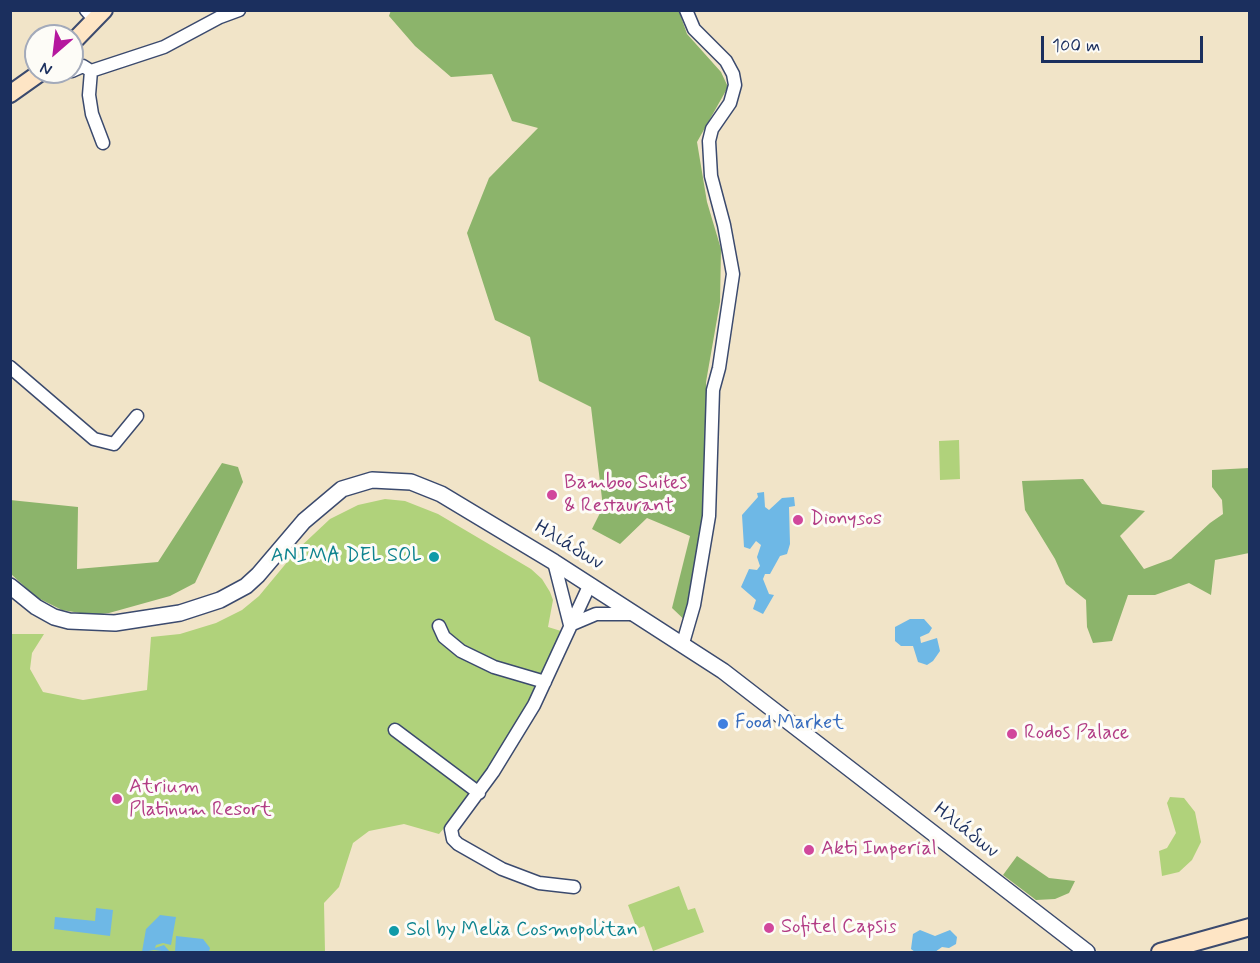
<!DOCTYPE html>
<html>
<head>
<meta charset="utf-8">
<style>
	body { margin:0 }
	#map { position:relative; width:1260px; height:963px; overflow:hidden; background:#f1e4c8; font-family:Mynerve,sans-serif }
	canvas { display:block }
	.frame { position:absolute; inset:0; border:12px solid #1b2f5e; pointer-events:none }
	.north { position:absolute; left:24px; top:24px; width:60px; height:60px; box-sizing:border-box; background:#fdfcf7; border:2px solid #a3aaba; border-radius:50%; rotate:208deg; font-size:16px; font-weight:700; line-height:24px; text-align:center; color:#1b2f5e }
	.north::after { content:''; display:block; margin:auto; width:21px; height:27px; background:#b5179e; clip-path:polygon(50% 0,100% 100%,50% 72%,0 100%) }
	.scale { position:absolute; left:1041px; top:36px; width:162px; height:27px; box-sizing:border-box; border:3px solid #1b2f5e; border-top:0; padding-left:8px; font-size:18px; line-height:21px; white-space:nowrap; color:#1b2f5e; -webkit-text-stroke:4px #fdfcf7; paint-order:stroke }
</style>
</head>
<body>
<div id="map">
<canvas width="1260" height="963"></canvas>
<div class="frame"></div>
<div class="north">N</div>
<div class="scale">100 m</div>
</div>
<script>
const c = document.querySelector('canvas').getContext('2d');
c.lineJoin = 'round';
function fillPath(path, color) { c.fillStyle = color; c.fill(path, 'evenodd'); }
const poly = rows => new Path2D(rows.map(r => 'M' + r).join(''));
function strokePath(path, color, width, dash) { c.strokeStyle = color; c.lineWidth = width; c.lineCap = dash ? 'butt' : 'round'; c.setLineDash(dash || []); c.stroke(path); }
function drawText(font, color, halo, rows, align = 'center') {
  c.font = font + ' Mynerve,sans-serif'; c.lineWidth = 6; c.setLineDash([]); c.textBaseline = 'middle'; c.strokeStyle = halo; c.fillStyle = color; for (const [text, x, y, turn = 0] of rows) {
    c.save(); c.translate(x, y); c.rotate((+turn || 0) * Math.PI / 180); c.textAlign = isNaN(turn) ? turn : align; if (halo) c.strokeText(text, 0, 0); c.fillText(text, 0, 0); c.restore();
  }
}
fillPath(poly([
	[959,440,960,479,940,480,939,441],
	[385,499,405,501,438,514,531,569,542,579,550,592,553,600,548,627,561,631,536,691,481,785,439,834,404,824,369,831,353,843,339,887,324,903,325,952,11,952,11,634,44,634,32,653,30,669,43,692,83,700,147,690,151,637,180,634,216,623,242,610,259,596,298,549,330,519,358,505],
	[1170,797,1184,798,1195,812,1201,842,1192,860,1179,872,1162,876,1159,851,1167,848,1176,833,1167,803],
	[679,886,688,910,695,908,704,932,653,951,644,926,637,929,628,905]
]), '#b0d27b');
fillPath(poly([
	[391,10,679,11,687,34,721,72,728,87,697,142,707,202,721,249,720,302,706,382,708,512,691,626,672,608,690,536,647,518,620,544,592,529,603,507,591,407,539,381,530,337,495,320,467,233,489,178,538,128,512,121,492,74,451,77,415,46,389,16],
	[222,463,238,467,243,482,195,583,170,596,109,613,92,615,62,610,36,597,11,574,10,500,78,507,77,569,158,562],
	[1249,468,1249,553,1215,560,1211,595,1189,583,1155,595,1128,595,1112,641,1093,643,1087,627,1086,600,1066,584,1055,559,1025,510,1022,481,1083,479,1102,504,1145,511,1120,536,1144,569,1171,559,1210,523,1223,514,1222,500,1212,487,1212,470],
	[1017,856,1049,878,1075,881,1069,893,1055,899,1036,900,1003,875]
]), '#8cb46b');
fillPath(poly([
	[764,492,765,507,769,510,782,498,794,497,795,506,789,507,790,544,787,554,780,556,770,574,765,574,763,579,769,594,774,595,763,614,753,609,756,600,741,587,749,569,757,570,760,566,757,557,761,545,756,541,750,549,744,547,742,515,758,497,757,493],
	[910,619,924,619,932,628,929,633,920,637,921,643,937,638,940,651,933,661,927,665,918,662,913,646,901,646,895,641,895,627],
	[96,908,113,910,110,936,54,929,55,917,95,921],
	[160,915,176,917,171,945,163,943,156,945,155,948,164,945,170,952,154,950,142,952,146,929],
	[920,930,935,936,950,930,957,937,956,944,949,948,942,947,935,952,915,952,911,949,913,934],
	[176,936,203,939,210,948,209,952,175,952]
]), '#6eb8e6');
const minor = poly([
	[86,10,95,20],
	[72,71,83,66,91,71,89,95,92,114,103,143],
	[91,71,164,47,220,17,239,10],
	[10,367,94,439,114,444,137,416],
	[554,562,570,625],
	[570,625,596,614,636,614],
	[439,626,444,637,461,651,494,667,545,682],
	[683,643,694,605,709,516,713,390,719,368,733,274,724,225,711,176,709,141,712,129,730,103,735,85,733,74,726,61,694,29,686,10],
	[395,730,479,793],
	[574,887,539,883,502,869,458,844,453,839,451,829,493,772,534,705,590,584]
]);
const tertiary = poly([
	[10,586,36,607,54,617,69,621,115,623,180,613,220,600,246,586,258,575,304,521,342,489,372,480,411,482,441,494,554,562,723,671,1087,952]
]);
const secondary = poly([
	[72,43,104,10],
	[10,94,41,72],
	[1160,952,1250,927]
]);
strokePath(minor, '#3b4a6e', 15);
strokePath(tertiary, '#3b4a6e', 18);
strokePath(secondary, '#3b4a6e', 20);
strokePath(minor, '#fff', 12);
strokePath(tertiary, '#fff', 15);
strokePath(secondary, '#fee5c5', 16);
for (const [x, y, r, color] of [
	[552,495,6,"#d1479c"],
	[798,520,6,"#d1479c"],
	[434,557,6,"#0f9aa8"],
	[723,724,6,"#3f7fe0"],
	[1012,734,6,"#d1479c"],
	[117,799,6,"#d1479c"],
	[809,850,6,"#d1479c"],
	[769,928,6,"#d1479c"],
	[394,931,6,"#0f9aa8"]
]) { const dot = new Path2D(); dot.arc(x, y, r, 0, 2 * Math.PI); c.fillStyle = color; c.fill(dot); strokePath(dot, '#fdfcf7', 2); }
drawText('20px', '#b23c85', '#fdfcf7', [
	["Bamboo Suites",564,484],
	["& Restaurant",564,507],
	["Dionysos",810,520],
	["Rodos Palace",1024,734],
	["Atrium",129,788],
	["Platinum Resort",129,811],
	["Akti Imperial",821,850],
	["Sofitel Capsis",781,928]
], 'left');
drawText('20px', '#1b2f5e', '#fdfcf7', [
	["Ηλιάδων",568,546,31],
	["Ηλιάδων",965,831,38]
]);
drawText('20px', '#0d838f', '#fdfcf7', [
	["ANIMA DEL SOL",422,557],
	["Sol by Melia Cosmopolitan",406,931,"left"]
], 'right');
drawText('20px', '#366cbe', '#fdfcf7', [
	["Food Market",735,724]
], 'left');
</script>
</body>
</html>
